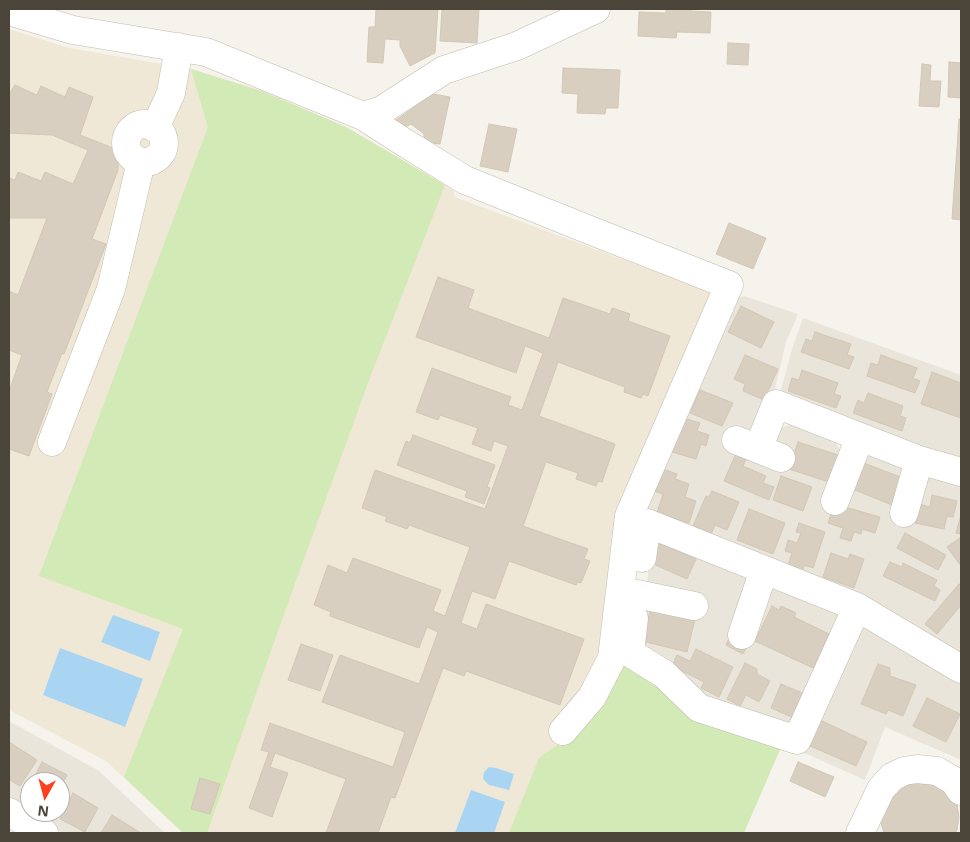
<!DOCTYPE html>
<html>
<head>
<meta charset="utf-8">
<style>
	body { margin:0 }
	#map { position:relative; width:970px; height:842px; overflow:hidden; background:#f6f3ec; font-family:"Open Sans",sans-serif }
	canvas { display:block }
	.frame { position:absolute; inset:0; border:10px solid #4b4439; pointer-events:none }
	.north { position:absolute; left:20px; top:772px; width:50px; height:50px; box-sizing:border-box; background:#fff; border:1px solid #b7b4b0; border-radius:50%; rotate:187deg; font-size:14px; font-weight:700; line-height:20px; text-align:center; color:#4b4439 }
	.north::after { content:''; display:block; margin:auto; width:18px; height:22px; background:#fc3f1d; clip-path:polygon(50% 0,100% 100%,50% 72%,0 100%) }
</style>
</head>
<body>
<div id="map">
<canvas width="970" height="842"></canvas>
<div class="frame"></div>
<div class="north">N</div>
</div>
<script>
const c = document.querySelector('canvas').getContext('2d');
c.lineJoin = 'round';
function fillPath(path, color) { c.fillStyle = color; c.fill(path, 'evenodd'); }
const poly = rows => new Path2D(rows.map(r => 'M' + r).join(''));
function strokePath(path, color, width, dash) { c.strokeStyle = color; c.lineWidth = width; c.lineCap = dash ? 'butt' : 'round'; c.setLineDash(dash || []); c.stroke(path); }
fillPath(poly([
	[744,296,798,314,786,342,774,393,755,429,747,432,774,440,780,428,796,423,840,439,837,445,843,454,866,454,903,466,923,474,961,485,961,658,650,511,640,504,732,300],
	[803,318,961,375,961,464,779,397,792,349],
	[663,537,842,615,795,728,701,698,639,645,646,604,650,544],
	[869,627,961,682,961,760,885,727,865,780,800,751,857,630],
	[9,721,99,771,165,833,63,833,9,800],
	[30,782,60,782,60,812,30,812]
]), '#eae5da');
fillPath(poly([
	[9,29,69,48,191,69,263,91,346,127,445,185,453,190,455,197,710,292,713,303,606,635,744,833,183,833,106,761,9,710]
]), '#efe8d6');
fillPath(poly([
	[191,69,264,92,346,127,445,185,371,375,285,611,207,833,183,833,124,777,183,629,39,576,208,127],
	[622,657,782,745,744,833,509,833,539,758,563,741]
]), '#d2eab5');
fillPath(poly([
	[113,615,160,632,150,661,101,642],
	[60,648,143,679,125,727,43,695],
	[489,767,496,768,514,774,509,790,489,785,483,779,484,772],
	[471,790,505,802,494,833,455,833]
]), '#a9d4f2');
const building = poly([
	[376,9,438,9,435,53,410,66,400,46,400,40,385,39,383,63,367,62,369,27,375,27,376,9],
	[442,9,479,9,477,43,440,41,442,9],
	[666,9,691,9,691,11,711,12,710,33,677,32,676,38,638,36,639,12,666,13,666,9],
	[728,43,749,44,748,65,727,64,728,43],
	[949,62,961,63,961,98,948,97,949,62],
	[922,64,931,65,930,81,941,81,939,107,919,106,922,64],
	[563,68,620,70,618,108,606,108,605,114,577,113,578,94,562,93,563,68],
	[15,85,37,95,41,86,65,97,69,87,93,97,80,135,113,148,118,159,118,170,92,239,106,244,64,354,62,353,47,392,52,394,29,456,9,449,9,391,22,355,9,350,9,291,18,295,47,218,9,218,9,178,15,180,18,172,41,181,45,172,73,184,88,150,52,135,9,133,9,94,15,85],
	[433,94,450,97,440,144,424,142,424,134,411,124,403,128,396,120,433,94],
	[959,119,961,120,961,220,952,219,959,119],
	[489,124,517,129,508,172,480,166,489,124],
	[729,223,766,238,753,269,716,254,729,223],
	[438,277,474,290,468,308,549,338,563,298,610,314,612,308,630,314,628,321,670,336,648,396,643,394,641,398,624,392,625,387,558,362,539,416,615,444,602,482,598,481,596,486,576,479,578,473,546,462,523,526,588,549,584,559,590,561,581,583,577,582,576,585,509,561,495,599,472,591,461,623,477,629,486,604,584,639,560,705,466,671,464,676,443,668,395,798,391,797,378,833,326,833,346,779,275,753,270,767,288,773,272,817,249,808,269,752,261,750,270,723,393,767,405,732,322,702,340,655,419,684,438,632,427,627,419,648,330,616,331,612,314,605,328,565,347,573,353,558,441,590,433,611,445,616,470,547,409,525,407,529,385,521,387,517,362,508,375,470,485,509,508,446,494,441,491,451,472,444,478,428,440,415,438,420,416,412,432,368,511,397,508,405,522,410,543,353,525,346,516,373,416,337,438,277],
	[741,306,774,322,761,348,728,332,741,306],
	[815,332,851,344,847,355,854,357,849,369,801,352,806,339,812,341,815,332],
	[745,355,778,369,764,400,743,391,745,384,734,379,745,355],
	[881,355,917,368,913,378,920,381,915,393,867,376,871,363,878,365,881,355],
	[802,370,838,383,834,394,841,396,836,408,788,391,792,378,799,380,802,370],
	[932,372,961,383,961,418,921,404,932,372],
	[700,390,733,403,722,426,690,413,700,390],
	[868,393,903,406,900,416,906,418,902,431,853,413,858,400,864,403,868,393],
	[683,418,700,423,697,431,709,435,706,446,701,444,696,459,672,452,683,418],
	[413,435,495,465,487,487,490,488,484,504,465,497,467,491,397,465,406,441,410,443,413,435],
	[798,442,838,455,829,482,789,469,798,442],
	[738,449,748,454,743,466,766,476,763,483,774,487,769,500,724,481,738,449],
	[861,462,903,478,892,505,850,488,861,462],
	[660,468,677,474,675,479,689,484,685,497,696,501,689,523,657,513,663,494,653,491,660,468],
	[781,476,812,487,803,511,773,500,781,476],
	[712,491,739,502,727,530,715,525,711,534,693,526,706,496,709,497,712,491],
	[932,495,957,501,953,517,947,516,944,529,915,523,919,504,930,507,932,495],
	[834,504,880,517,875,533,862,529,861,534,854,532,851,541,840,538,843,528,828,523,834,504],
	[749,509,785,523,773,554,737,540,749,509],
	[961,515,961,534,956,533,961,515],
	[799,523,825,532,813,568,804,565,802,573,787,568,792,553,785,551,788,540,797,543,801,533,796,532,799,523],
	[905,533,946,555,938,570,897,548,905,533],
	[960,538,961,539,961,566,947,547,960,538],
	[660,544,696,559,687,579,651,563,660,544],
	[831,553,848,559,850,554,864,559,854,588,823,577,831,553],
	[890,562,902,567,903,563,937,580,934,586,940,590,935,601,883,576,890,562],
	[959,584,961,586,961,605,937,634,925,624,959,584],
	[772,606,779,610,781,606,796,613,794,617,829,634,813,668,755,641,772,606],
	[651,608,695,619,687,652,642,641,651,608],
	[732,632,750,641,743,654,726,645,732,632],
	[301,644,333,655,320,691,288,680,301,644],
	[696,649,733,667,719,697,701,688,704,682,672,666,677,655,690,661,696,649],
	[745,663,757,669,757,674,770,681,759,702,746,695,740,706,727,699,745,663],
	[878,664,890,668,890,676,916,685,903,716,888,710,886,714,861,704,878,664],
	[781,684,807,695,796,719,771,708,781,684],
	[927,698,960,714,946,742,913,726,927,698],
	[820,720,867,742,856,766,808,745,820,720],
	[9,742,37,760,20,786,10,780,9,782,9,742],
	[42,762,67,775,60,788,60,782,32,782,42,762],
	[798,762,834,777,825,797,790,781,798,762],
	[200,778,220,784,210,814,191,809,200,778],
	[928,779,950,792,957,804,959,817,957,830,955,833,884,833,881,823,881,810,893,788,928,779],
	[29,781,31,782,30,802,20,797,29,781],
	[73,793,98,808,85,832,60,819,73,793],
	[112,815,141,833,101,833,112,815]
]);
fillPath(building, '#d8cfc1');
strokePath(building, '#d3c7b4', 1);
const minor = poly([
	[9,11,73,30,206,52,363,116,402,141,465,180,592,231,729,285,629,516,612,658,592,697,563,731],
	[363,116,382,110,444,70,517,46,596,9],
	'126 143a19 19 0 1 1 38 0a19 19 0 1 1-38 0Z',
	[155,128,171,93,179,47],
	[736,440,781,458],
	[52,442,111,289,141,162],
	[758,449,776,404,919,460,961,472],
	[835,501,860,437],
	[904,513,919,460],
	[642,558,647,523,857,607,961,669],
	[637,594,694,606],
	[634,618,630,653,664,674,699,708,797,740,857,607],
	[742,635,764,570],
	[9,812,44,833],
	[860,833,881,789,892,777,904,771,917,769,937,771,954,781,961,791]
]);
strokePath(minor, '#c2bbae', 29);
strokePath(minor, '#fff', 28);
</script>
</body>
</html>
